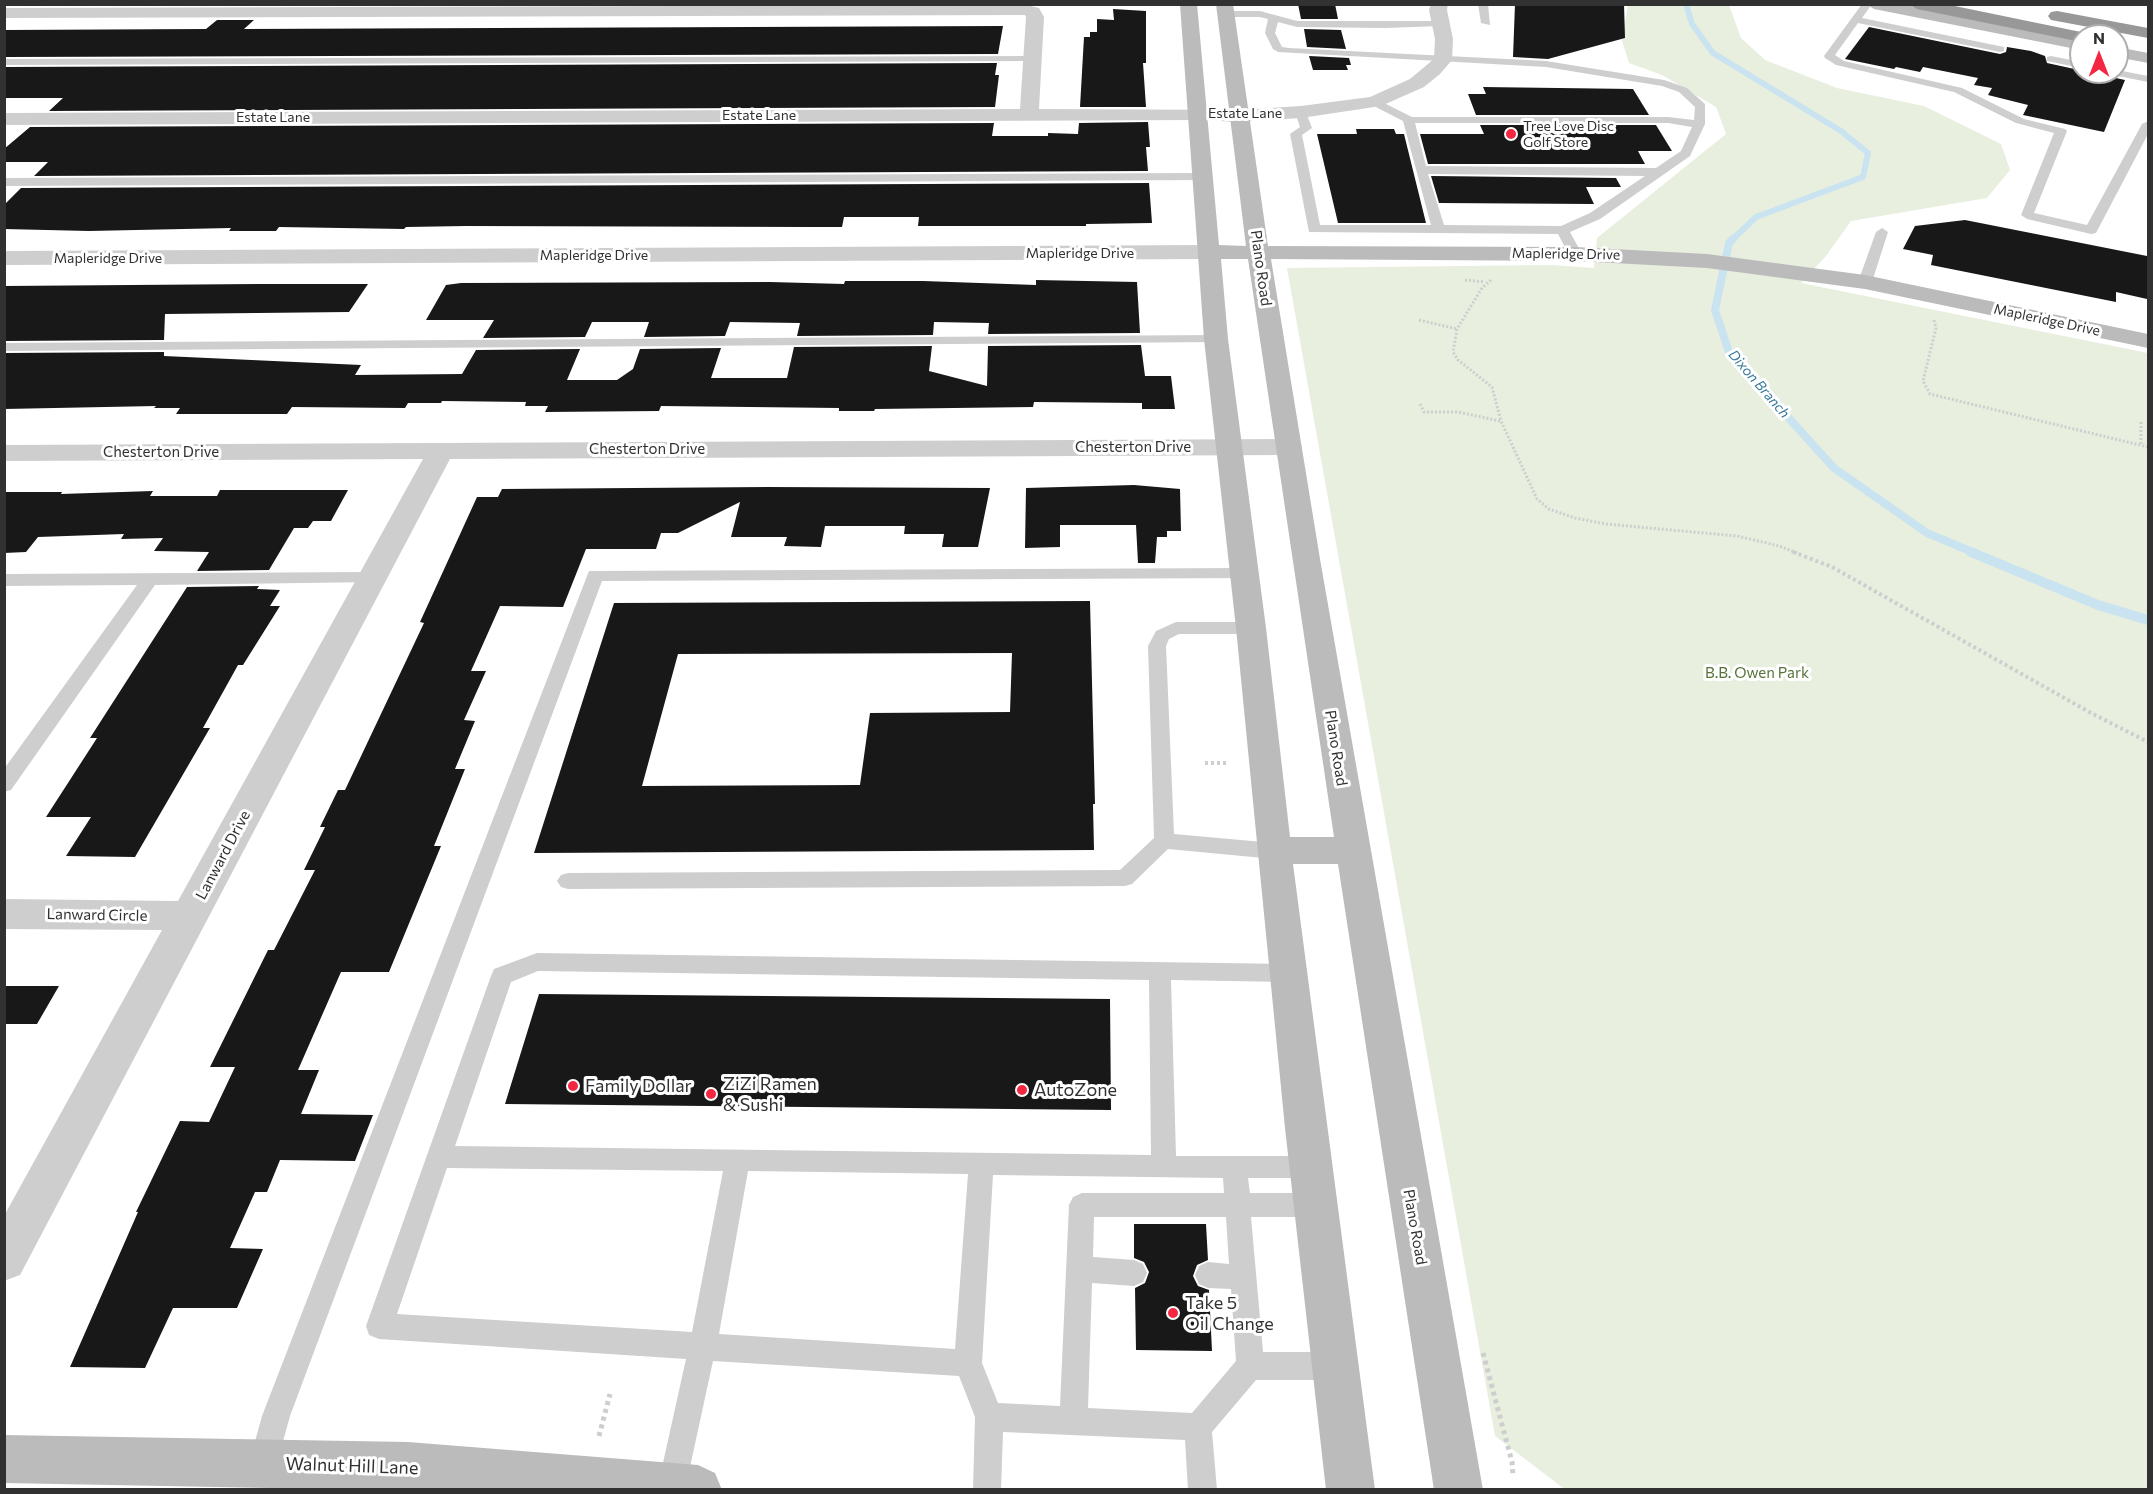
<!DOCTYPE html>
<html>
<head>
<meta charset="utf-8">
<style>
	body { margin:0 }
	#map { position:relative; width:2153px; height:1494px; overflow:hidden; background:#fff; font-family:Commissioner,sans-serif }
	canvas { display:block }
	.frame { position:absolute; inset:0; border:6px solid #313131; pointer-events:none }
	.north { position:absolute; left:2069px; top:24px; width:60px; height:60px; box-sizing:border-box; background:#fff; border:2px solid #adadad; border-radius:50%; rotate:0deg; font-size:16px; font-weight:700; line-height:24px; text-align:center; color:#313131 }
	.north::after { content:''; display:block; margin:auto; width:21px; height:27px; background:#f42742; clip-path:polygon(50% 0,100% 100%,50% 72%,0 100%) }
</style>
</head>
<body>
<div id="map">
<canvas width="2153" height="1494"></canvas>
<div class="frame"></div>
<div class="north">N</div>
</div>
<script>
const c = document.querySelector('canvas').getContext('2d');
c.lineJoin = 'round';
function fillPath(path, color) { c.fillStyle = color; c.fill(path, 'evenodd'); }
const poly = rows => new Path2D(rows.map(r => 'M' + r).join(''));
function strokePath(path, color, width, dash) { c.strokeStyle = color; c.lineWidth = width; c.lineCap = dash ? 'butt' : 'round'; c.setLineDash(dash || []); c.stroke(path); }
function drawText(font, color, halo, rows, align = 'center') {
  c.font = font + ' Commissioner,sans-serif'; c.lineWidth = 6; c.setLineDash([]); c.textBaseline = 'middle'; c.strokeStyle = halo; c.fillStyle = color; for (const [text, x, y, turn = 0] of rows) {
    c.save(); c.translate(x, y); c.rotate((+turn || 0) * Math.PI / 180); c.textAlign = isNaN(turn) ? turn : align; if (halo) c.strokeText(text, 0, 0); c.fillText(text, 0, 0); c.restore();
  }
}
fillPath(poly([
	[1628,5,1729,5,1741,38,1765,60,1837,88,1924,106,2001,144,2010,170,1987,198,1851,221,1826,256,1801,283,2148,353,2148,1489,1563,1488,1495,1436,1287,268,1551,265,1594,268,1597,238,1726,134,1716,107,1662,75,1629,63,1622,41]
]), '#e8efdf');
strokePath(poly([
	[1686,4,1692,24,1713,53,1841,131,1868,153,1863,177,1756,217,1732,240]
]), '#cae3f0', 6);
strokePath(poly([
	[1733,239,1729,243,1715,310,1729,352,1834,468,1927,533,1975,553]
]), '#cae3f0', 8);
strokePath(poly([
	[1971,552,2098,605,2148,620]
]), '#cae3f0', 10);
fillPath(poly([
	[1298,4,1335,4,1338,19,1301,19],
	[1515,4,1624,4,1625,38,1548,59,1513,57],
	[1113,9,1146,11,1146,63,1143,63,1146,107,1080,107,1084,37,1090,37,1090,32,1097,32,1097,19,1114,20],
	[217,20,254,20,244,29,1003,26,998,54,4,57,4,30,206,29],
	[1869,27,2000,54,2006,52,2007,47,2031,51,2045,56,2047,63,2125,80,2104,132,2023,115,2028,105,1988,95,1992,88,1974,85,1978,78,1923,67,1920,72,1896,67,1894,69,1845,59],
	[1304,29,1341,30,1346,49,1307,47],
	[1309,56,1349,58,1351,65,1346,65,1348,70,1313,70],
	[997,63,995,75,999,75,995,107,49,111,63,98,4,98,4,67],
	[1483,87,1633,89,1649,115,1476,115,1468,94,1486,94],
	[1148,122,1150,147,1146,147,1148,171,34,176,48,162,4,162,4,149,30,127,994,123,992,136,1048,136,1048,133,1078,134,1079,123],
	[1480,125,1656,125,1672,151,1638,151,1645,164,1428,164,1420,134,1484,134],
	[1356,129,1394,129,1396,134,1404,134,1426,223,1338,223,1317,134,1357,134],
	[1431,176,1616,178,1621,187,1586,187,1594,204,1439,203],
	[1149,183,1152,223,1086,224,1086,226,918,226,919,217,844,217,842,227,808,227,466,226,406,227,404,229,279,227,276,231,229,231,231,228,89,231,4,229,4,205,21,188],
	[1965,220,2147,256,2147,299,2116,292,2116,302,1931,265,1933,255,1903,249,1915,226],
	[1036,280,1137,282,1140,333,988,334,989,323,934,322,933,335,797,336,800,323,730,322,725,336,644,337,649,322,592,322,585,337,483,338,494,320,426,320,446,285,461,283,770,282,844,284,845,281,923,281,1036,285],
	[258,284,368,284,349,312,165,314,164,340,4,341,4,286],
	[1141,345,1145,376,1171,376,1175,409,1142,409,1142,403,1034,402,1033,407,875,409,874,411,839,411,839,408,661,406,659,411,545,412,548,406,525,406,526,402,442,401,441,403,408,403,405,408,292,407,287,414,176,414,180,408,154,408,156,406,4,409,4,353,164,352,164,356,361,365,355,375,462,374,476,350,580,349,567,380,617,380,633,369,640,349,721,348,711,378,787,378,794,347,932,346,929,371,987,386,988,346],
	[1134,485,1180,489,1181,531,1167,531,1167,537,1157,537,1155,563,1138,563,1136,525,1060,525,1060,547,1025,548,1026,488],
	[768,487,990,488,978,547,942,547,944,534,904,534,905,526,825,526,821,547,784,546,787,537,731,537,740,502,678,533,661,533,656,549,586,549,563,607,500,606,471,671,486,671,464,720,475,721,455,769,465,769,434,846,441,846,389,972,341,972,298,1070,319,1070,301,1114,373,1115,355,1161,280,1160,267,1192,255,1192,230,1248,263,1249,237,1308,173,1308,145,1368,70,1367,138,1212,136,1212,180,1121,209,1122,235,1067,210,1067,268,950,274,950,315,870,304,870,325,827,320,827,338,790,345,790,424,623,420,622,477,497,498,497,502,489],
	[220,490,348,490,331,521,313,521,308,528,294,528,269,570,197,571,209,552,154,551,163,538,121,539,124,534,38,537,26,552,4,553,4,492,62,492,61,494,153,491,150,496,217,496],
	[259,586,257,589,280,590,270,606,280,606,243,665,238,665,203,728,210,728,135,857,66,856,91,817,46,817,97,738,90,738,187,587],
	[1090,601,1095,804,1093,804,1094,850,534,853,614,603],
	[1012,653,1010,712,870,713,860,785,642,786,678,654],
	[4,986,59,986,37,1024,4,1024],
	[539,994,1110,999,1111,1110,505,1104],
	[1134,1224,1206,1224,1208,1260,1197,1265,1193,1276,1198,1286,1209,1290,1212,1351,1136,1350,1135,1288,1145,1283,1149,1272,1144,1262,1134,1258]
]), '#181818');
strokePath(poly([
	[1465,280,1485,282],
	[1491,280,1482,288,1457,329,1453,352,1458,360,1492,387,1501,421,1537,499,1549,509,1575,518,1606,524,1737,536,1779,546,1797,553],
	[1419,320,1457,329],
	[1934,320,1936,328,1923,381,1930,394,2148,447],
	[1420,404,1424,412,1458,412,1500,421],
	[2141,422,2141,445]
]), '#cecece', 3, [2, 2]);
strokePath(poly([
	[1793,552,1832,567,2091,713,2148,742],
	[1205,763,1229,763]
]), '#cecece', 4, [3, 3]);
strokePath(poly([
	[1483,1353,1512,1462,1513,1476],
	[599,1436,610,1394]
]), '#cecece', 5, [4, 4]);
fillPath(poly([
	[1478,4,1488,4,1490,25,1481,23,1478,4],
	[1862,4,1872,4,1862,18,2004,47,2004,51,2000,52,1858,23,1835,55,1844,61,1962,88,2024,119,2065,129,2067,131,2034,213,2087,225,2142,124,2148,121,2148,134,2096,233,2091,234,2027,219,2021,215,2054,133,2016,123,1954,92,1836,65,1825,58,1824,56,1862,4],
	[1260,11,1297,21,1444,21,1445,23,1440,26,1386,28,1297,27,1278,22,1275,33,1282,47,1289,48,1546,61,1664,80,1687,88,1705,104,1705,124,1690,156,1600,219,1570,232,1582,254,1580,257,1570,257,1558,234,1309,232,1290,134,1300,127,1295,112,1297,110,1305,110,1312,128,1302,135,1320,225,1431,225,1403,121,1370,104,1370,100,1378,100,1412,117,1668,117,1694,120,1695,107,1679,92,1662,86,1546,67,1278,52,1273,49,1265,33,1268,19,1260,17,1225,17,1220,14,1225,11,1260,11],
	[1415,123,1668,123,1692,127,1681,151,1656,168,1426,166,1415,123],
	[1428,174,1645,176,1590,213,1561,226,1444,225,1428,174],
	[1032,56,1037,59,1036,61,4,65,4,59,1032,56],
	[2051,56,2081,62,2081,68,2047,61,2047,57,2051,56],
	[2117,70,2148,76,2148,82,2113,75,2108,72,2117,72,2117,70],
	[1202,173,1206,174,1206,180,4,186,4,178,1202,173],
	[1882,228,1888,232,1872,282,1865,286,1860,285,1858,282,1876,232,1882,228],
	[1216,335,1223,339,1221,342,4,351,4,343,1216,335],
	[1243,568,1249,570,1252,574,1249,578,602,581,290,1416,277,1463,273,1473,263,1477,253,1473,249,1463,262,1416,589,571,1243,568],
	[371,572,377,574,380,578,377,582,155,585,11,790,4,792,4,769,137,585,4,586,4,574,371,572],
	[1176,622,1251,622,1257,624,1260,628,1257,632,1251,634,1179,634,1169,639,1166,646,1174,834,1274,843,1281,845,1284,851,1281,857,1274,859,1168,849,1132,884,1125,886,568,889,561,887,557,881,561,875,568,873,1120,870,1154,838,1148,646,1156,631,1176,622],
	[537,953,1289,964,1297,966,1300,973,1297,980,1289,982,1171,980,1176,1156,1311,1156,1320,1159,1323,1167,1320,1175,1311,1178,1248,1178,1250,1193,1316,1193,1325,1197,1329,1205,1325,1213,1316,1217,1251,1217,1263,1352,1334,1352,1344,1356,1348,1366,1344,1376,1334,1380,1256,1380,1212,1432,1217,1490,1188,1490,1185,1440,1003,1432,1001,1490,973,1490,975,1417,959,1376,713,1361,685,1490,657,1490,686,1359,379,1339,369,1335,366,1326,491,976,494,969,537,953],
	[538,971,1149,980,1151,1155,455,1146,511,982,538,971],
	[447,1168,723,1171,692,1332,397,1314,447,1168],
	[748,1171,968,1174,955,1349,719,1334,748,1171],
	[993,1175,1223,1178,1224,1193,1082,1193,1073,1197,1069,1205,1060,1406,998,1403,982,1363,993,1175],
	[1094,1217,1226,1217,1229,1264,1208,1262,1199,1266,1195,1275,1199,1284,1208,1288,1231,1289,1236,1361,1192,1413,1088,1408,1092,1283,1134,1286,1143,1282,1147,1273,1143,1264,1134,1260,1093,1257,1094,1217]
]), '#cecece');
fillPath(poly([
	[1431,4,1448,4,1447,10,1453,39,1452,60,1440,74,1424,87,1381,106,1301,118,1238,122,1198,120,4,125,4,113,1020,109,1026,17,1025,15,4,18,4,8,1027,5,1039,8,1044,17,1039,109,1238,110,1301,106,1370,97,1410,79,1434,59,1435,39,1429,10,1431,4],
	[1209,245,1217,247,1220,252,1217,257,1209,259,4,265,4,251,1209,245],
	[1289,439,1298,441,1302,447,1298,453,1289,455,450,459,20,1275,4,1281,4,1216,162,930,4,929,4,899,178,901,423,459,4,461,4,445,1289,439]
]), '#cecece');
fillPath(poly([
	[1180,4,1197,4,1219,245,1246,246,1216,4,1233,4,1268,246,1575,247,1707,254,1865,275,2148,334,2148,348,1865,289,1707,268,1575,261,1271,259,1320,559,1483,1490,1434,1490,1338,864,1293,864,1375,1490,1326,1490,1285,1128,1236,628,1204,339,1180,4],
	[1221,259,1248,259,1334,837,1290,837,1266,628,1228,339,1221,259],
	[1866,4,1902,4,2081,40,2081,50,1874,9,1866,4],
	[2117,47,2148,53,2148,63,2117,57,2117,47],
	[4,1435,408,1442,698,1465,715,1473,722,1490,376,1490,4,1483,4,1435]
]), '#bbb');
fillPath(poly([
	[1909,4,1945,4,2081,32,2089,36,2081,36,2081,42,1917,9,1909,4],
	[2057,11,2148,28,2148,38,2051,20,2048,16,2051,12,2057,11]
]), '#989898');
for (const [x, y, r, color] of [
	[1511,134,6,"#f42742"],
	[573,1086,6,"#f42742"],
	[1022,1090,6,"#f42742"],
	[711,1094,6,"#f42742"],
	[1173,1313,6,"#f42742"]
]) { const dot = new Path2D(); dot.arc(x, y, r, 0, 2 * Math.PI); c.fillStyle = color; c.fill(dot); strokePath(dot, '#fff', 2); }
drawText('14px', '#313131', '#fff', [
	["Estate Lane",1245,113],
	["Estate Lane",759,115],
	["Estate Lane",273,117],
	["Mapleridge Drive",1080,253],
	["Mapleridge Drive",1566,254,1],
	["Mapleridge Drive",594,255],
	["Mapleridge Drive",108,258],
	["Mapleridge Drive",2047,320,12]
]);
drawText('14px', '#313131', '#fff', [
	["Tree Love Disc",1523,126],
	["Golf Store",1523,142]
], 'left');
drawText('italic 14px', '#377a9c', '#fff', [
	["Dixon Branch",1759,384,49]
]);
drawText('15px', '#313131', '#fff', [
	["Plano Road",1261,268,82],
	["Chesterton Drive",1133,447],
	["Chesterton Drive",647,449],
	["Chesterton Drive",161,452],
	["Plano Road",1336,748,81],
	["Lanward Drive",223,855,-62],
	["Lanward Circle",97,915,1],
	["Plano Road",1415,1227,80]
]);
drawText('15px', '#57723a', '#fff', [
	["B.B. Owen Park",1757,673]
]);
drawText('18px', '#313131', '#fff', [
	["ZiZi Ramen",723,1084],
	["& Sushi",723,1105],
	["Family Dollar",585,1086],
	["AutoZone",1034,1090],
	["Take 5",1185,1303],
	["Oil Change",1185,1324]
], 'left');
drawText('18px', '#313131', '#fff', [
	["Walnut Hill Lane",352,1466,2]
]);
</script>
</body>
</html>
